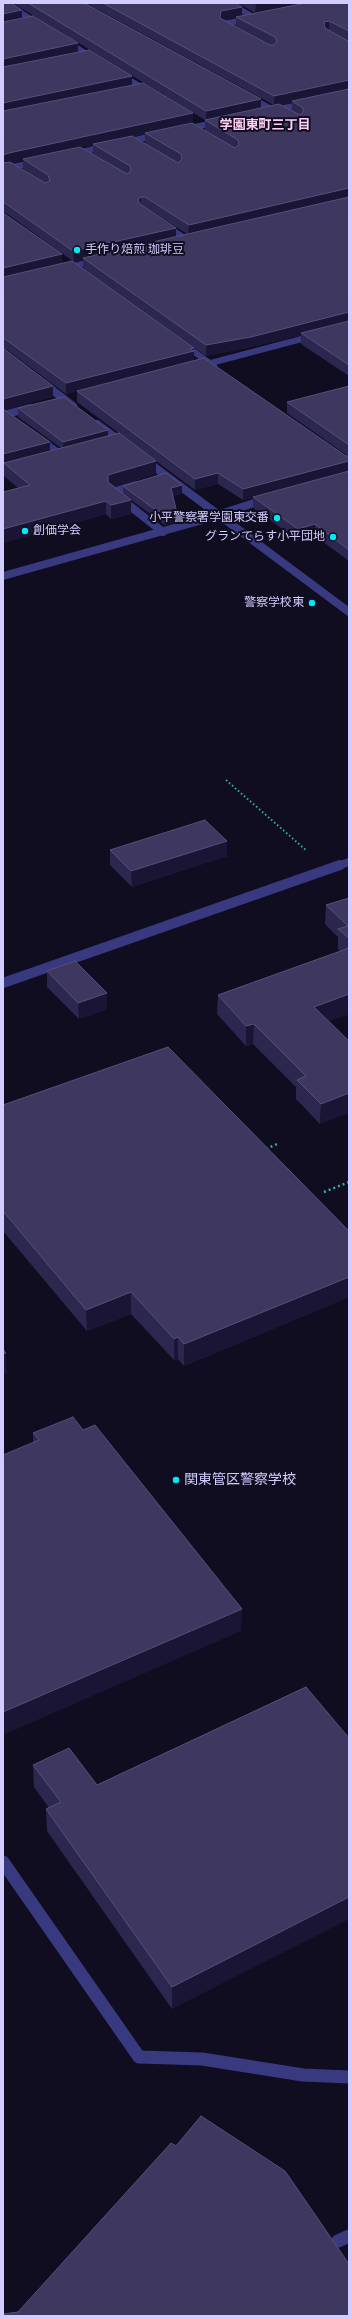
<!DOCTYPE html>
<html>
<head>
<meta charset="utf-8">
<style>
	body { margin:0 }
	#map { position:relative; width:352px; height:2319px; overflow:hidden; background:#100d21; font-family:Signika,sans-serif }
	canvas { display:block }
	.frame { position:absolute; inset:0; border:4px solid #d1cdfe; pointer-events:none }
</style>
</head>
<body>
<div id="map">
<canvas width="352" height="2319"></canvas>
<div class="frame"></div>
</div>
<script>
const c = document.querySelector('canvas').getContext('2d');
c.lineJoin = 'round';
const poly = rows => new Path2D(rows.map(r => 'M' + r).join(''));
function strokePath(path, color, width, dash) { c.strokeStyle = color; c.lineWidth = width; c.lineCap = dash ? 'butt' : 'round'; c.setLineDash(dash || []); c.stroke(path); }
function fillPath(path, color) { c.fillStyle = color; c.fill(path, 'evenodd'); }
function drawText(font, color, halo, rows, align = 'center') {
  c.font = font + ' Signika,"Noto Sans JP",sans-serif'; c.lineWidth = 4; c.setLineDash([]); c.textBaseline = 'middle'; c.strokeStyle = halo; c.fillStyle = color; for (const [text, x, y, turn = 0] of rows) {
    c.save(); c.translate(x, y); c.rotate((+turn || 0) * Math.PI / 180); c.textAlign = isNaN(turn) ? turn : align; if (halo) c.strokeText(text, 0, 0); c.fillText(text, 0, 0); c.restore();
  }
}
strokePath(poly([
	[226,780,307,851]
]), '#2fb1a3', 2, [1.5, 2.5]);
strokePath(poly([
	[266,1149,277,1144],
	[324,1192,349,1182]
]), '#2fb1a3', 2.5, [2, 3]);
strokePath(poly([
	[5,3,39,24],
	[229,3,255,18],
	[228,27,223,24,249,19],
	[66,41,93,58],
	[121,75,148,91],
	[249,97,273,110],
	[273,110,304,104],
	[185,129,218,122],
	[126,142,157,135],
	[73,154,107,146],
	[3,169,36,162],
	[166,226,188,240],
	[65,268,96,261],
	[183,344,214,366],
	[207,364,313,336]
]), '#39397f', 6);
strokePath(poly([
	[43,383,73,406],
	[3,415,30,408],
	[97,424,123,443],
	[39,439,62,456],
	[145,460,349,612],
	[136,485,112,492,163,532],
	[3,576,199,521,266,499],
	[337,866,349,862]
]), '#39397f', 8);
strokePath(poly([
	[3,983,340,865]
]), '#39397f', 10);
strokePath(poly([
	[3,1862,139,2057,202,2059,303,2075,349,2077],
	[338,2241,349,2236]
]), '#39397f', 13);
fillPath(poly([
	[3,3,22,10,22,18,78,52,132,76,132,85,193,123,218,138,205,130,205,120,13,3,84,3,261,99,261,108,274,105,86,3,236,3,242,7,242,16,349,3,349,376,301,344,301,335,251,347,206,356,83,269,83,260,74,262,6,213,4,213,62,254,62,263,194,348,194,361,346,456,348,456,287,413,287,402,349,386,349,561,315,536,298,540,253,508,253,498,243,500,218,484,195,490,156,461,156,474,114,487,123,494,123,486,182,485,182,493,173,496,177,522,165,525,123,494,131,514,111,519,106,514,3,543,3,492,18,488,4,476,4,465,3,466],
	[236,17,236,26,271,45,270,45,223,20],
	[328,30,329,30,348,41],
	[292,102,292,111,279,105],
	[145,134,145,143,161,152,133,136],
	[93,145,93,154,111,165,81,147],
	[23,160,23,169,45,183,11,163],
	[144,207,145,207,187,234,176,237],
	[4,349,6,349,66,394,77,391,77,402,131,442,108,436,18,408,18,417,61,448,50,451,50,442,3,410,53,397],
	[238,3,306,3,255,13],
	[227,841,227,856,132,887,110,865,110,850],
	[349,898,349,1014,328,1021,320,1124,296,1099,296,1087,253,1044,246,1046,217,1014,218,995,340,951,338,949,338,937,325,924,326,905],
	[47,971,107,993,107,1009,79,1019,47,987],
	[3,1105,349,1231,349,1297,184,1366,178,1359,174,1360,131,1314,87,1331,3,1231],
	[33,1433,241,1631,33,1443],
	[306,1687,172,2009,47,1831,46,1809,49,1808,34,1787,33,1765,97,1785]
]), '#2c274e');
fillPath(poly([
	[260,3,306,3,255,13,256,4],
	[242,7,242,16,220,20,220,18,221,11],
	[22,10,22,19,3,23,3,14],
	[329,21,329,30,323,32,324,22],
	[78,43,78,53,3,68,3,59],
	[132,76,132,86,3,112,3,103],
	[348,80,348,90,274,106,274,96],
	[261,99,261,108,206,120,206,111],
	[193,113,193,123,9,163,3,166,3,155,9,153],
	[349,188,349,198,188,235,189,225],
	[141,197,141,207,138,200],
	[176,228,176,238,83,258,83,260,74,262,73,251],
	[62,254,62,265,3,278,3,268],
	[348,312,348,323,301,333,301,335,251,347,206,356,206,345],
	[194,348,194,362,66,394,66,383],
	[53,386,53,397,3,410,3,399],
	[108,430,108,439,63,450,63,442],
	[50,442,50,454,4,463,4,465,3,466,3,454],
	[156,461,156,474,108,489,108,475],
	[349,461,349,473,253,497,253,498,243,500,243,489],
	[218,473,218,484,195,490,195,479],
	[182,485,182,493,171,496,171,488],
	[131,500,131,514,111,519,111,505],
	[106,501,106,514,3,543,3,529],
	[177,513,177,522,165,525,165,517],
	[315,524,315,536,298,540,298,529],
	[227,841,227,856,132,887,131,871],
	[107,993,107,1009,79,1019,78,1003],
	[349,994,349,1014,313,1026,314,1007],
	[254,1024,253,1044,246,1046,246,1026],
	[349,1093,349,1113,320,1124,321,1104],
	[349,1277,349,1297,184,1366,184,1344],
	[131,1292,131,1314,87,1331,86,1310],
	[178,1337,178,1359,174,1360,174,1339],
	[6,1353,7,1373,3,1375,3,1354],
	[242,1609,241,1631,3,1735,3,1712],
	[349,1897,349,1919,172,2009,172,1987]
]), '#1a1534');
const building = poly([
	[3,3,11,3,22,10,3,14,3,3],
	[28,3,84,3,261,99,206,111,28,3],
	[103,3,236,3,242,7,221,11,220,18,270,45,274,45,277,41,275,37,236,17,306,3,349,3,349,31,329,21,324,22,325,28,348,41,349,40,349,80,274,96,103,3],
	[33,16,78,43,3,59,3,22,33,16],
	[89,50,132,76,3,103,3,67,89,50],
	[143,83,193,113,9,153,3,155,3,111,143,83],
	[349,89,349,188,189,225,145,197,141,197,138,200,140,204,176,228,73,251,5,203,3,203,3,163,10,162,45,183,50,181,48,175,23,159,80,147,127,174,131,171,130,166,93,144,132,136,178,163,182,159,181,154,145,133,192,123,235,148,239,145,238,140,205,120,279,104,300,115,303,112,303,108,292,101,349,89],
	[349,197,349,312,251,337,206,345,83,258,349,197],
	[3,213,62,254,3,268,3,213],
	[72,261,194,348,190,349,194,351,66,383,5,339,3,338,3,277,72,261],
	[349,321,349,365,301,333,349,321],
	[3,348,53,386,3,399,3,348],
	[204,358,346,456,349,456,349,461,243,489,218,473,195,479,77,391,204,358],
	[349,386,349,445,287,402,349,386],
	[64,397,108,430,63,442,18,408,64,397],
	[3,409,50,442,3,454,3,409],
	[119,433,156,461,108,475,108,482,131,500,111,505,106,501,3,529,3,492,30,485,4,463,119,433],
	[349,471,349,550,315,524,298,529,253,497,349,471],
	[166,473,182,485,171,488,177,513,165,517,123,486,166,473],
	[205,820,227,841,131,871,110,850,205,820],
	[349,898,349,938,338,929,348,926,326,905,349,898],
	[349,948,349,994,314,1007,349,1041,349,1093,321,1104,297,1080,306,1076,254,1024,246,1026,218,995,349,948],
	[75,961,107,993,78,1003,47,971,75,961],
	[168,1047,349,1231,349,1277,184,1344,178,1337,174,1339,131,1292,86,1310,3,1211,3,1105,168,1047],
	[3,1349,6,1353,3,1354,3,1349],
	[73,1417,83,1430,95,1425,242,1609,3,1712,3,1455,39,1440,33,1433,73,1417],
	[306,1687,349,1738,349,1897,172,1987,46,1809,61,1802,33,1765,69,1748,97,1785,306,1687],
	[201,2116,285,2171,349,2264,349,2316,3,2316,3,2314,18,2312,171,2143,176,2146,201,2116]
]);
fillPath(building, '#3e3861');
strokePath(building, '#55507a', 1);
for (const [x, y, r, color] of [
	[77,250,4,"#03e8f5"],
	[277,518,4,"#03e8f5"],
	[25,531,4,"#03e8f5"],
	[333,537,4,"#03e8f5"],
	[312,603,4,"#03e8f5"],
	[176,1480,4,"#03e8f5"]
]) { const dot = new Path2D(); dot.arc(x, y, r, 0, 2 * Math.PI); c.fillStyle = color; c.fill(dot); strokePath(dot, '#100d21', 1.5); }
drawText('12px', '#d1cdfe', '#100d21', [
	["手作り焙煎 珈琲豆",85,250,"left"],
	["小平警察署学園東交番",269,518],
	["創価学会",33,531,"left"],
	["グランてらす小平団地",325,537],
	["警察学校東",304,603]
], 'right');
drawText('bold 13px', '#fecff0', '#100d21', [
	["学園東町三丁目",265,126]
]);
drawText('14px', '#d1cdfe', '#100d21', [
	["関東管区警察学校",184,1480]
], 'left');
</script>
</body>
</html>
